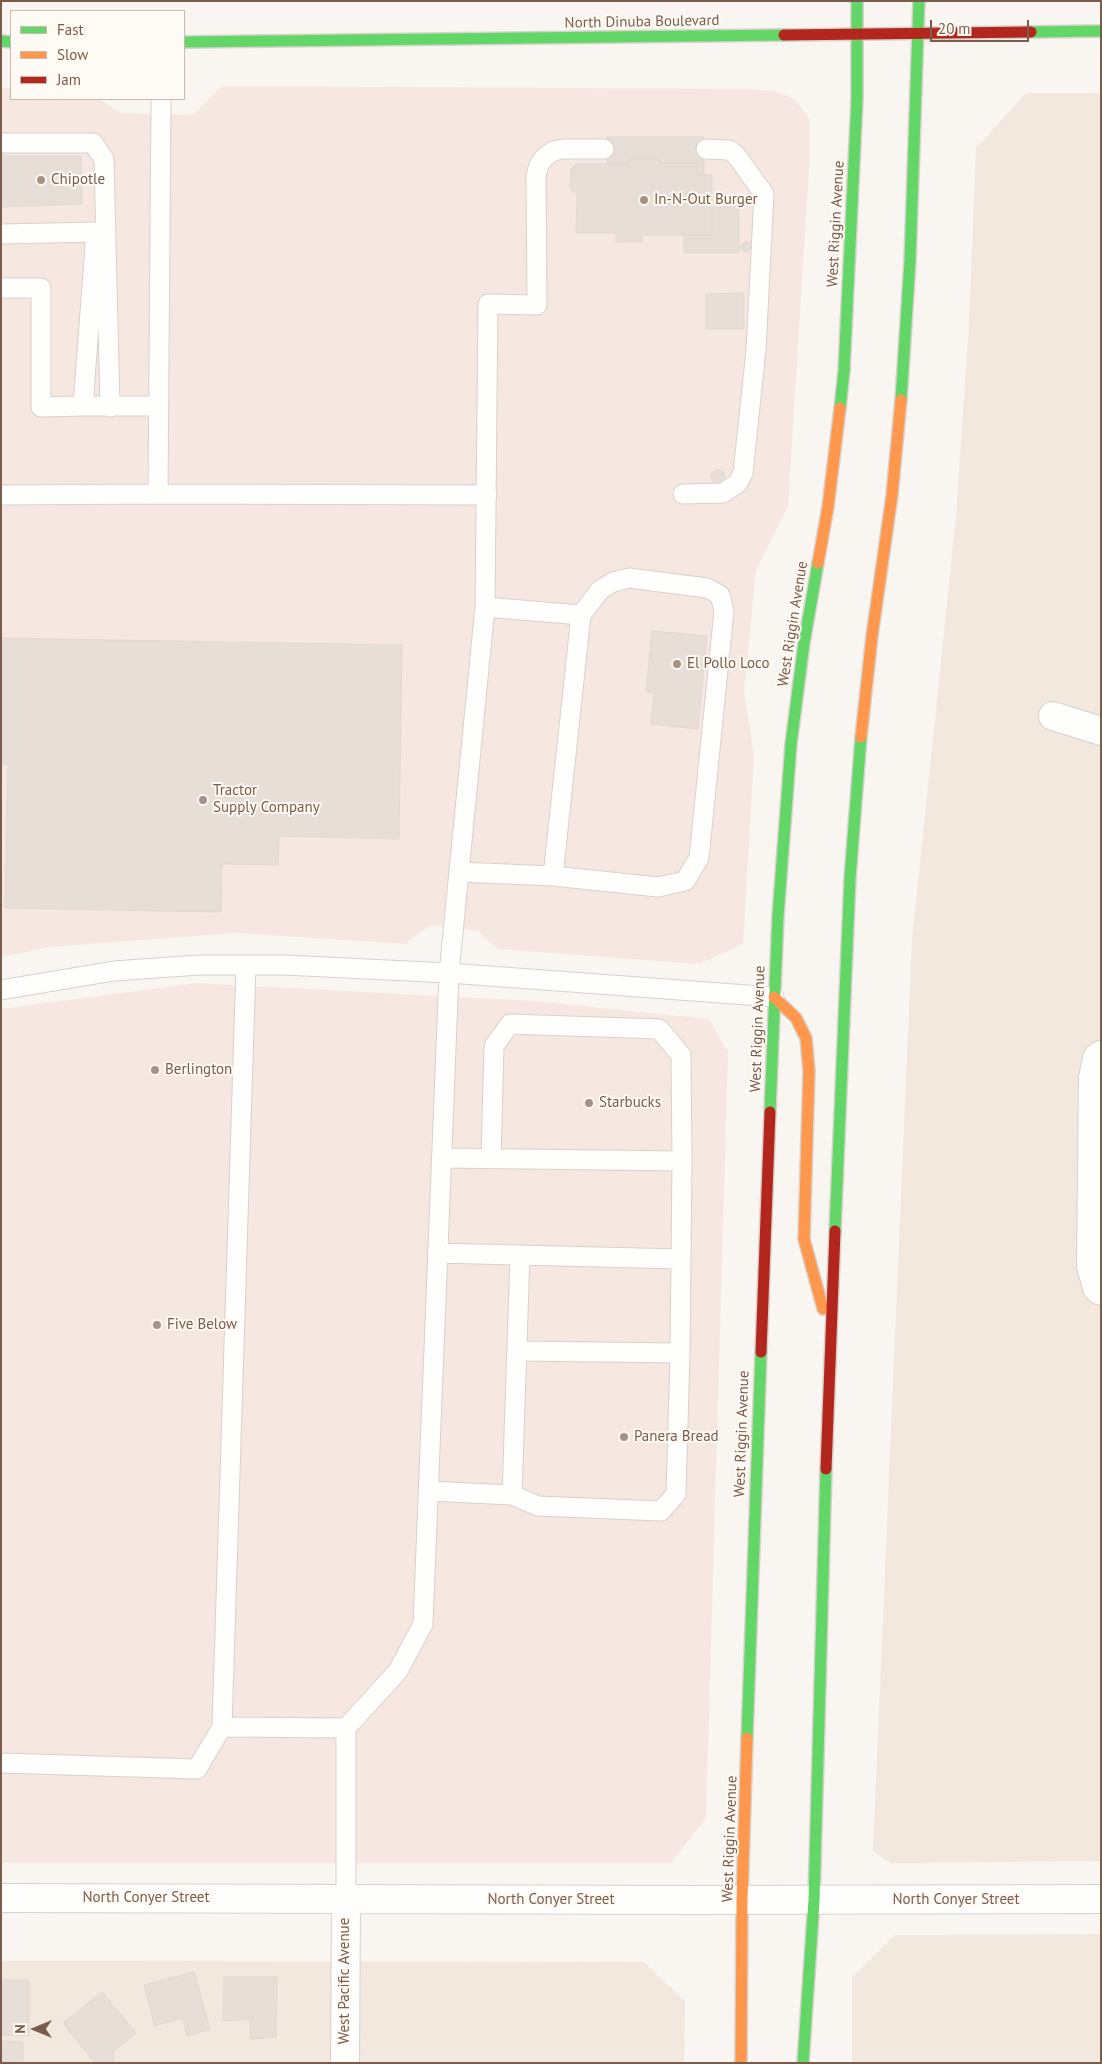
<!DOCTYPE html>
<html>
<head>
<meta charset="utf-8">
<style>
	body { margin:0 }
	#map { position:relative; width:1102px; height:2064px; overflow:hidden; background:#f9f5f0; font-family:"PT Sans",sans-serif }
	canvas { display:block }
	.frame { position:absolute; inset:0; border:2px solid #7a5c4d; pointer-events:none }
	.legend { position:absolute; left:10px; top:10px; width:175px; height:90px; box-sizing:border-box; background:#fffaf3; border:1px solid #cabbb1; margin:0; padding:6px 9px; list-style:none; font-size:15px; color:#7a5c4d }
	.legend li { display:flex; align-items:center; gap:10px; height:25px }
	.legend b { width:25px; border:1px solid #cabbb1 }
	.north { position:absolute; left:10px; top:2004px; width:50px; height:50px; -webkit-text-stroke:4px #fffaf3; paint-order:stroke; rotate:270deg; font-size:14px; font-weight:700; line-height:20px; text-align:center; color:#7a5c4d }
	.north::after { content:''; display:block; margin:auto; width:18px; height:22px; background:#7a5c4d; clip-path:polygon(50% 0,100% 100%,50% 72%,0 100%) }
	.scale { position:absolute; left:930px; top:20px; width:99px; height:22px; box-sizing:border-box; border:2px solid #7a5c4d; border-top:0; padding-left:6px; font-size:15px; line-height:18px; white-space:nowrap; color:#7a5c4d; -webkit-text-stroke:4px #fffaf3; paint-order:stroke }
</style>
</head>
<body>
<div id="map">
<canvas width="1102" height="2064"></canvas>
<div class="frame"></div>
<ul class="legend">
<li><b style="height:6px;background:#63d668"></b>Fast</li>
<li><b style="height:6px;background:#ff974d"></b>Slow</li>
<li><b style="height:6px;background:#b3261e"></b>Jam</li>
</ul>
<div class="north">N</div>
<div class="scale">20 m</div>
</div>
<script>
const c = document.querySelector('canvas').getContext('2d');
c.lineJoin = 'round';
function fillPath(path, color) { c.fillStyle = color; c.fill(path, 'evenodd'); }
const poly = rows => new Path2D(rows.map(r => 'M' + r).join(''));
function strokePath(path, color, width, dash) { c.strokeStyle = color; c.lineWidth = width; c.lineCap = dash ? 'butt' : 'round'; c.setLineDash(dash || []); c.stroke(path); }
function drawText(font, color, halo, rows, align = 'center') {
  c.font = font + ' "PT Sans",sans-serif'; c.lineWidth = 4; c.setLineDash([]); c.textBaseline = 'middle'; c.strokeStyle = halo; c.fillStyle = color; for (const [text, x, y, turn = 0] of rows) {
    c.save(); c.translate(x, y); c.rotate((+turn || 0) * Math.PI / 180); c.textAlign = isNaN(turn) ? turn : align; if (halo) c.strokeText(text, 0, 0); c.fillText(text, 0, 0); c.restore();
  }
}
fillPath(poly([
	[1026,93,1101,93,1101,1861,891,1863,873,1851,912,940,956,517,969,325,976,148],
	[1101,1934,1101,2063,852,2063,852,1977,895,1935],
	[1,1961,644,1962,685,2001,684,2063,1,2063]
]), '#f2e8de');
fillPath(poly([
	[222,86,749,89,775,91,794,99,809,118,810,152,788,506,756,570,744,691,754,755,743,944,699,964,497,949,478,931,430,925,405,944,236,933,49,947,1,957,1,88,11,88,11,99,99,99,121,113,193,115],
	[197,983,534,1001,709,1019,728,1052,706,1818,671,1863,1,1863,1,1009]
]), '#f6e8e1');
const building = poly([
	[607,137,704,137,704,175,697,175,697,163,660,163,660,158,628,158,628,164,607,164,607,137],
	[1,156,81,156,82,204,1,207,1,156],
	[628,158,660,158,660,163,697,163,697,175,712,175,712,235,642,235,642,242,616,242,616,233,576,233,577,194,570,188,571,169,576,164,628,164,628,158],
	[712,207,739,207,739,253,684,253,684,235,712,235,712,207],
	'741 247a5 5 0 1 1 10 0a5 5 0 1 1-10 0Z',
	[744,293,744,329,706,329,706,294,744,293],
	'711 477a7 7 0 1 1 14 0a7 7 0 1 1-14 0Z',
	[652,631,707,636,698,729,651,724,654,692,646,692,652,631],
	[1,638,402,645,399,839,279,836,278,865,222,864,221,912,5,908,8,764,1,764,1,638],
	[194,1972,210,2029,187,2036,183,2018,155,2026,144,1985,194,1972],
	[224,1977,277,1977,276,2037,251,2039,250,2019,223,2021,224,1977],
	[1,1980,29,1980,29,2036,1,2035,1,1980],
	[102,1992,136,2033,114,2051,113,2063,95,2063,63,2023,102,1992],
	[1,2041,23,2042,23,2063,1,2063,1,2041]
]);
fillPath(building, '#e6ded7');
strokePath(building, '#e2d8d2', 1);
const lane = poly([
	[161,99,158,494,487,495],
	[1,143,93,143,104,159,110,407],
	[1,234,96,232,83,406,158,406],
	[1,288,41,288,41,407,83,406],
	[683,494,723,493,738,483,743,473,756,350,764,194,736,155,729,150,706,149],
	[1,495,158,494],
	[485,607,581,615,553,876],
	[460,872,553,876,658,887,685,881,699,858,724,611,720,595,707,588,629,578,613,582,600,590,581,615],
	[246,965,222,1727,346,1728],
	[1,990,114,971,199,965,284,965,449,973,774,997],
	[442,1158,682,1161,680,1353,517,1351],
	[491,1159,494,1046,510,1024,659,1029,681,1055,682,1161],
	[437,1253,680,1259],
	[429,1491,512,1495,520,1255],
	[512,1495,538,1506,661,1511,676,1494,680,1353],
	[1,1763,197,1769,222,1727],
	[346,1900,346,1728,398,1671,423,1624,449,973,485,607,488,304,537,305,536,176,539,165,544,158,553,151,563,149,604,149]
]);
const street = poly([
	[1053,716,1101,731],
	[1101,1055,1097,1058,1093,1078,1091,1267,1097,1288,1101,1291],
	[1,1898,692,1900,1101,1899],
	[345,2063,346,1900]
]);
const fast = poly([
	[1031,32,1101,31],
	[1,41,11,42],
	[184,42,784,35],
	[901,400,910,261,919,1],
	[840,408,844,371,857,100,857,1],
	[770,1112,778,916,791,744,804,643,818,563],
	[835,1231,850,878,861,737],
	[747,1738,761,1352],
	[803,2063,814,1900,826,1469]
]);
const slow = poly([
	[818,563,828,507,840,408],
	[861,737,872,636,892,495,901,400],
	[774,997,796,1018,806,1038,809,1071,804,1239,823,1309],
	[741,2063,742,1900,747,1738]
]);
const jam = poly([
	[784,35,1031,32],
	[761,1352,770,1112],
	[826,1469,835,1231]
]);
strokePath(lane, '#d7d1cb', 21);
strokePath(street, '#d7d1cb', 30);
strokePath(fast, '#d9d2cb', 14);
strokePath(slow, '#d9d2cb', 14);
strokePath(jam, '#d9d2cb', 14);
strokePath(lane, '#fefefd', 19);
strokePath(street, '#fefefd', 28);
strokePath(fast, '#63d668', 11);
strokePath(slow, '#ff974d', 11);
strokePath(jam, '#b3261e', 11);
for (const [x, y, r, color] of [
	[41,180,5,"#a69286"],
	[644,200,5,"#a69286"],
	[677,664,5,"#a69286"],
	[203,800,5,"#a69286"],
	[155,1070,5,"#a69286"],
	[589,1103,5,"#a69286"],
	[157,1325,5,"#a69286"],
	[624,1437,5,"#a69286"]
]) { const dot = new Path2D(); dot.arc(x, y, r, 0, 2 * Math.PI); c.fillStyle = color; c.fill(dot); strokePath(dot, '#fffaf3', 2); }
drawText('15px', '#7a5c4d', '#fffaf3', [
	["North Dinuba Boulevard",642,22,-1],
	["West Riggin Avenue",836,224,-87],
	["West Riggin Avenue",793,624,-81],
	["West Riggin Avenue",758,1029,-88],
	["West Riggin Avenue",742,1434,-88],
	["West Riggin Avenue",730,1839,-88],
	["North Conyer Street",146,1898],
	["North Conyer Street",551,1900],
	["North Conyer Street",956,1900],
	["West Pacific Avenue",345,1981,-90]
]);
drawText('15px', '#7a5c4d', '#fffaf3', [
	["Chipotle",51,180],
	["In-N-Out Burger",654,200],
	["El Pollo Loco",687,664],
	["Tractor",213,791],
	["Supply Company",213,808],
	["Berlington",165,1070],
	["Starbucks",599,1103],
	["Five Below",167,1325],
	["Panera Bread",634,1437]
], 'left');
</script>
</body>
</html>
